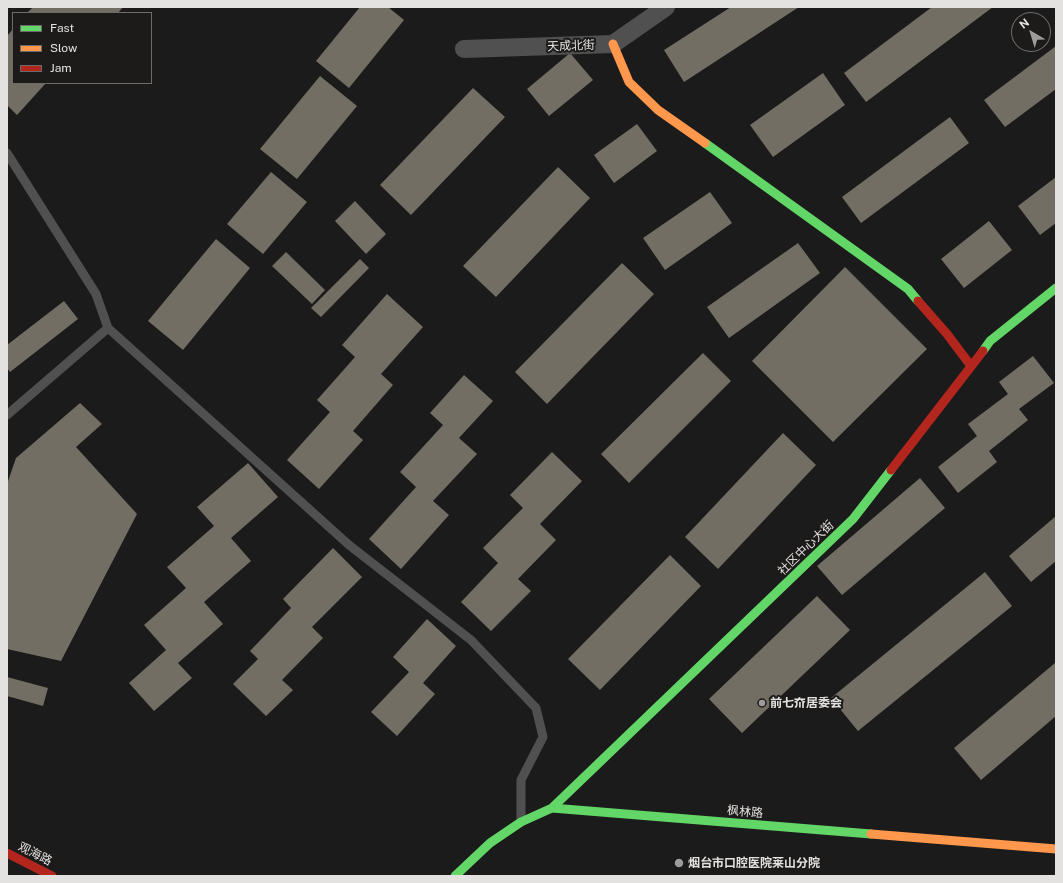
<!DOCTYPE html>
<html>
<head>
<meta charset="utf-8">
<style>
	body { margin:0 }
	#map { position:relative; width:1063px; height:883px; overflow:hidden; background:#1c1b1b; font-family:"Public Sans",sans-serif }
	canvas { display:block }
	.frame { position:absolute; inset:0; border:8px solid #e3e2e1; pointer-events:none }
	.legend { position:absolute; left:12px; top:12px; width:140px; height:72px; box-sizing:border-box; background:#1d1b1a; border:1px solid #6c6b6a; margin:0; padding:5px 7px; list-style:none; font-size:12px; color:#e3e2e1 }
	.legend li { display:flex; align-items:center; gap:8px; height:20px }
	.legend b { width:20px; border:1px solid #6c6b6a }
	.north { position:absolute; left:1011px; top:12px; width:40px; height:40px; box-sizing:border-box; background:#1d1b1a; border:1px solid #6c6b6a; border-radius:50%; rotate:322deg; font-size:11px; font-weight:700; line-height:16px; text-align:center; color:#e3e2e1 }
	.north::after { content:''; display:block; margin:auto; width:14px; height:18px; background:#9d9c9c; clip-path:polygon(50% 0,100% 100%,50% 72%,0 100%) }
</style>
</head>
<body>
<div id="map">
<canvas width="1063" height="883"></canvas>
<div class="frame"></div>
<ul class="legend">
<li><b style="height:5px;background:#63d668"></b>Fast</li>
<li><b style="height:5px;background:#ff974d"></b>Slow</li>
<li><b style="height:5px;background:#b3261e"></b>Jam</li>
</ul>
<div class="north">N</div>
</div>
<script>
const c = document.querySelector('canvas').getContext('2d');
c.lineJoin = 'round';
function fillPath(path, color) { c.fillStyle = color; c.fill(path, 'evenodd'); }
const poly = rows => new Path2D(rows.map(r => 'M' + r).join(''));
function strokePath(path, color, width, dash) { c.strokeStyle = color; c.lineWidth = width; c.lineCap = dash ? 'butt' : 'round'; c.setLineDash(dash || []); c.stroke(path); }
function drawText(font, color, halo, rows, align = 'center') {
  c.font = font + ' "Public Sans","Noto Sans SC",sans-serif'; c.lineWidth = 4; c.setLineDash([]); c.textBaseline = 'middle'; c.strokeStyle = halo; c.fillStyle = color; for (const [text, x, y, turn = 0] of rows) {
    c.save(); c.translate(x, y); c.rotate((+turn || 0) * Math.PI / 180); c.textAlign = isNaN(turn) ? turn : align; if (halo) c.strokeText(text, 0, 0); c.fillText(text, 0, 0); c.restore();
  }
}
fillPath(poly([
	[33,7,123,7,118,13,27,13],
	[360,7,388,7,404,20,349,88,316,61],
	[731,7,799,7,684,82,664,50],
	[932,7,993,7,866,102,844,73],
	[13,29,13,83,46,83,17,115,7,105,7,36],
	[1056,46,1056,89,1005,127,984,100],
	[570,53,593,80,549,116,527,89],
	[823,73,845,105,773,157,750,125],
	[320,76,357,106,297,179,260,149],
	[473,88,505,117,411,215,380,185],
	[950,117,969,143,861,223,842,197],
	[637,124,657,151,614,183,594,155],
	[558,167,590,198,496,297,463,266],
	[271,172,307,202,263,254,227,224],
	[1056,177,1056,223,1040,235,1018,206],
	[710,192,732,223,665,270,643,238],
	[355,201,386,234,366,254,335,221],
	[989,221,1012,250,964,288,941,259],
	[216,239,250,268,183,350,148,321],
	[798,243,820,273,729,338,707,307],
	[286,252,325,290,312,304,272,266],
	[360,259,369,268,321,317,311,308],
	[622,263,654,294,547,404,515,372],
	[845,267,927,349,833,442,752,361],
	[387,294,423,327,381,374,393,385,353,431,363,440,319,489,287,460,330,412,317,400,355,357,342,345],
	[64,301,78,319,10,372,7,368,7,345],
	[703,353,731,381,629,483,601,454],
	[1033,356,1054,383,1019,409,1028,420,989,451,997,462,958,493,938,467,977,436,968,424,1008,394,999,382],
	[464,375,493,401,459,438,477,454,433,501,449,515,401,569,369,539,416,487,400,472,443,425,430,413],
	[80,403,102,424,76,447,137,514,61,661,7,649,7,484,16,458],
	[783,433,816,465,718,569,685,537],
	[552,452,582,481,540,524,556,540,518,579,531,591,491,631,461,602,498,563,483,548,523,508,510,495],
	[248,463,278,497,231,538,251,561,204,602,223,624,178,663,192,678,154,711,129,683,166,650,144,625,186,588,167,567,214,526,197,507],
	[920,478,945,508,842,595,817,566],
	[1056,516,1056,561,1031,582,1009,556],
	[333,548,362,577,312,627,323,638,282,680,293,690,266,716,233,684,258,659,250,651,291,608,283,599],
	[670,555,701,586,600,690,568,659],
	[985,572,1012,606,858,731,831,698],
	[817,596,850,630,742,733,709,699],
	[427,619,456,646,423,683,435,694,397,736,371,712,409,672,393,657],
	[1055,663,1056,664,1056,716,981,780,954,748],
	[7,677,48,688,43,706,7,696]
]), '#726e64');
strokePath(poly([
	[7,153,96,294,108,328,7,415],
	[108,328,349,545,471,640,536,708,543,737,521,780,521,822]
]), '#505050', 9);
strokePath(poly([
	[464,49,613,44,666,7]
]), '#505050', 18);
strokePath(poly([
	[705,143,908,289,918,301],
	[983,351,990,341,1056,288],
	[552,808,853,519,891,470],
	[455,876,490,843,521,822,552,808,871,834]
]), '#63d668', 9);
strokePath(poly([
	[613,44,629,82,658,110,705,143],
	[871,834,1056,849]
]), '#ff974d', 9);
strokePath(poly([
	[918,301,947,334,971,366],
	[891,470,983,351],
	[7,853,52,876]
]), '#b3261e', 9);
for (const [x, y, r, color] of [
	[762,703,4,"#9d9c9c"],
	[679,863,5,"#9d9c9c"]
]) { const dot = new Path2D(); dot.arc(x, y, r, 0, 2 * Math.PI); c.fillStyle = color; c.fill(dot); strokePath(dot, '#1d1b1a', 1.5); }
drawText('12px', '#e3e2e1', '#1d1b1a', [
	["天成北街",571,46,-2],
	["社区中心大街",806,548,-44],
	["枫林路",745,812,5],
	["观海路",35,854,27]
]);
drawText('bold 12px', '#e3e2e1', '#1d1b1a', [
	["前七夼居委会",770,703],
	["烟台市口腔医院莱山分院",688,863]
], 'left');
</script>
</body>
</html>
